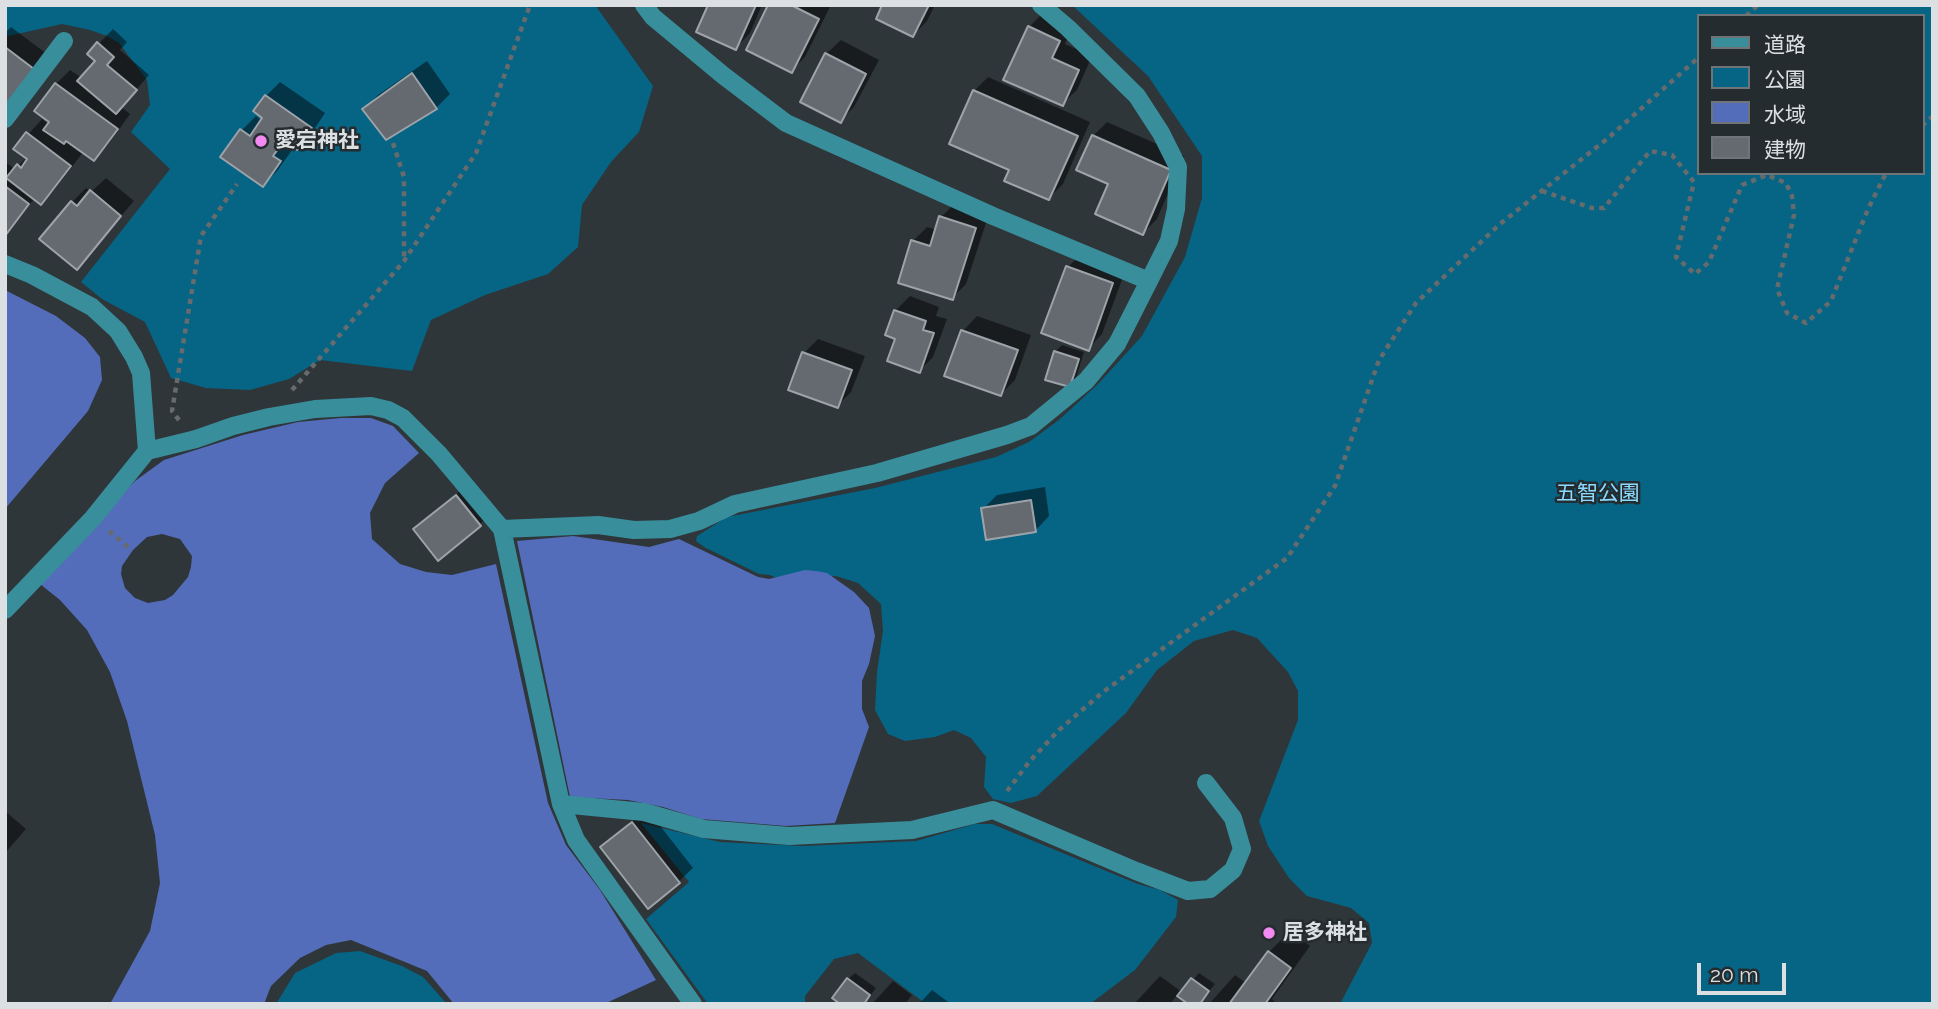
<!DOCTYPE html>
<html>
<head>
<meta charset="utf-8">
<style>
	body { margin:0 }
	#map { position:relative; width:1938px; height:1009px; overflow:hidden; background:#2f3639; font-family:Raleway,"Noto Sans JP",sans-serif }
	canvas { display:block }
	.frame { position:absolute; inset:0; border:7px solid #dce0e2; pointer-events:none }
	.legend { position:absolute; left:1697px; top:14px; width:228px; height:161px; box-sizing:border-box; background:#252c2f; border:2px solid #6e7477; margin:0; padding:9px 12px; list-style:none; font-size:21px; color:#dce0e2 }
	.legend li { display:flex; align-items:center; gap:14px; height:35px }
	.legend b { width:35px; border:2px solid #6e7477 }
	.scale { position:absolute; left:1697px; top:963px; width:89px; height:32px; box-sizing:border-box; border:4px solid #dce0e2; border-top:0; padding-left:9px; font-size:21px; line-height:24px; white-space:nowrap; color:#dce0e2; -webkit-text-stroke:5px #252c2f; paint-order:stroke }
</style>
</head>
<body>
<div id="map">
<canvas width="1938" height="1009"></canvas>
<div class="frame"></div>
<ul class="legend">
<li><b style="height:9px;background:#398e9c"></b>道路</li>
<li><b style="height:19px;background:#066484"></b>公園</li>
<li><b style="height:19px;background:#536dba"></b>水域</li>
<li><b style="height:19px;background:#656a70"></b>建物</li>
</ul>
<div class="scale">20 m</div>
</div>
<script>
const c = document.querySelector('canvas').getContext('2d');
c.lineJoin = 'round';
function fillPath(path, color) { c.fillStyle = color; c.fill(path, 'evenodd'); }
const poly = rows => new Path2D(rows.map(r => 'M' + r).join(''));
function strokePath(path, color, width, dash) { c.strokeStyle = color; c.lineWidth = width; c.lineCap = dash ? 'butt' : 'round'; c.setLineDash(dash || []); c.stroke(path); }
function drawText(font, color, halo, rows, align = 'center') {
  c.font = font + ' Raleway,"Noto Sans JP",sans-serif'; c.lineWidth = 5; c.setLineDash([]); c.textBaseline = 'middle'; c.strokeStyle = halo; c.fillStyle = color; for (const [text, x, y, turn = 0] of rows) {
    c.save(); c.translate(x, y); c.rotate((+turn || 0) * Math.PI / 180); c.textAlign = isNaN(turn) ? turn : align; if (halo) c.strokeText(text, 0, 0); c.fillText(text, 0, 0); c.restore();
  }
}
fillPath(poly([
	[5,5,595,5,653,86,639,132,611,162,582,205,578,247,548,274,485,295,431,320,412,371,320,360,289,379,250,390,206,388,171,378,145,322,102,299,81,282,170,169,131,132,150,105,147,80,119,43,107,36,90,30,62,24,8,36,5,35],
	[1072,5,1933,5,1933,1004,1340,1004,1372,943,1369,923,1351,908,1307,896,1289,878,1268,846,1259,821,1298,720,1298,691,1288,672,1257,638,1233,630,1194,641,1157,670,1126,713,1037,796,1011,803,993,799,984,787,986,757,971,738,954,730,935,737,905,741,888,734,875,710,877,672,883,631,881,604,858,583,836,576,777,578,770,575,759,574,704,547,696,541,697,536,727,517,875,488,996,457,1029,442,1060,419,1098,384,1142,336,1185,257,1202,198,1202,156,1148,76],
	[1698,16,1922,16,1922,173,1698,173],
	[641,823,720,842,802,846,916,841,975,824,992,824,1138,884,1160,890,1178,900,1176,917,1135,970,1090,1004,926,1004,858,953,834,959,805,996,805,1004,708,1004,646,919,689,882],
	[360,951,402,966,423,977,447,1004,276,1004,295,973,336,953]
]), '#066484');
fillPath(poly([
	[5,290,56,316,85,338,100,357,102,380,88,411,5,509],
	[341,418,371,418,393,426,419,453,385,483,370,513,372,539,400,564,426,572,452,575,496,564,548,803,566,845,600,890,656,980,604,1004,454,1004,427,971,351,940,326,945,300,958,271,986,264,1004,110,1004,150,931,160,883,155,835,127,721,110,672,87,630,60,600,40,584,135,481,164,460,243,435,298,422],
	[162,534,180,539,192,556,191,567,188,577,173,595,165,600,148,603,135,598,125,588,121,574,122,566,133,550,147,537],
	[573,536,649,547,679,539,758,577,769,579,805,570,816,571,827,573,854,592,869,608,875,636,869,664,862,681,862,709,869,727,835,823,786,826,701,819,663,807,628,800,570,797,517,541]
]), '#536dba');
fillPath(poly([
	[710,5,762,5,750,33,736,48],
	[770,5,831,5,805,57,791,71],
	[884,5,935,5,927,21,913,35],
	[1043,13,1072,26,1065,44,1092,56,1077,90,1062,104,1029,27],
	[11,27,47,54,5,108,5,33],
	[113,29,127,42,120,50,149,75,121,107,130,114,108,145,94,159,84,151,55,189,41,203,35,198,5,235,5,162,15,169,27,157,16,148,42,119,49,125,51,122,37,111,56,84,70,70,82,78,97,61,89,54],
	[841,40,879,60,854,107,840,121,826,54],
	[427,61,450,94,436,108,364,109,378,95],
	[988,77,1090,122,1063,184,1049,198,1011,169,974,91],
	[280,82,325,113,311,134,297,148,295,146,277,171,263,185,223,156,242,130,256,116,262,121,266,96],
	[1107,122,1184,156,1157,219,1143,233,1110,183,1093,136],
	[106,178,134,201,76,268,72,202,86,188,91,192],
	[955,203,989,214,966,284,952,298,913,241,927,227,937,230,941,217],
	[1082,253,1126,269,1102,334,1088,349,1068,267],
	[910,296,939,307,936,316,947,319,933,357,919,371,897,338,887,334,896,310],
	[977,316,1031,335,1015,380,1001,394,947,375,963,331],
	[818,339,865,356,851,392,837,406,804,353],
	[1062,345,1084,352,1076,378,1069,385,1055,352],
	[471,482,494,510,480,524,415,529],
	[1045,487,1049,516,1035,531,983,509,997,495],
	[647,809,693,868,678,882,602,848],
	[5,811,26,829,5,853],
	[1290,931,1310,946,1272,999,1277,1004,1209,1004,1235,975,1246,983,1269,952],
	[855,973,876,988,864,1004,848,979],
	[1199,973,1215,984,1202,1000,1191,1004,1178,994,1170,1004,1134,1004,1160,976,1182,992],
	[893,981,912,995,905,1004,872,1004],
	[932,990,951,1004,919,1004]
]), '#0007');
const building = poly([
	[708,5,756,5,736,50,696,32,708,5],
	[768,5,791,5,819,19,792,73,746,50,768,5],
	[882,5,929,5,913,37,876,19,882,5],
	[1028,26,1060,41,1052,58,1079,70,1063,106,1003,80,1028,26],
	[97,42,114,57,107,65,137,90,116,114,77,81,95,61,87,54,97,42],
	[5,47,34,69,5,107,5,47],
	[825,53,866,74,841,123,800,102,825,53],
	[412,73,437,109,386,140,362,109,412,73],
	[55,83,118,129,94,161,66,141,64,144,43,130,49,122,34,111,55,83],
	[973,90,1078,136,1049,200,1004,181,1009,170,949,144,973,90],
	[265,95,312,128,297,150,284,141,273,156,281,161,263,187,220,157,240,129,250,136,262,118,253,111,265,95],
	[26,132,71,166,41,205,6,178,17,164,21,168,27,159,13,149,26,132],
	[1092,135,1171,170,1143,235,1095,214,1108,184,1076,170,1092,135],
	[5,186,29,204,5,236,5,186],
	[90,190,121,216,77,270,39,239,71,201,77,206,90,190],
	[939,216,976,228,953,300,898,283,911,240,930,246,939,216],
	[1066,266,1113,283,1089,351,1041,333,1066,266],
	[894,310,926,321,923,330,934,333,920,373,887,361,895,339,885,335,894,310],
	[961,330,1018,350,1001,396,944,376,961,330],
	[1054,351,1079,359,1070,387,1045,380,1054,351],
	[802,352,852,370,838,408,788,390,802,352],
	[456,495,481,526,438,561,413,529,456,495],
	[1031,500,1036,532,986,540,981,508,1031,500],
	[632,822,680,883,648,909,600,847,632,822],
	[1268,951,1291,968,1265,1004,1229,1004,1268,951],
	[847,978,870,995,864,1004,840,1004,832,998,847,978],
	[1191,978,1209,991,1200,1004,1188,1004,1177,996,1191,978]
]);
fillPath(building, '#656a70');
strokePath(building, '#9da3a9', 2);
strokePath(poly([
	[1746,16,1758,5],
	[1922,126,1933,116],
	[393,143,404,177,404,260],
	[1542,191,1592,208,1604,208,1650,151,1672,155,1694,182,1676,257,1695,274,1709,262,1742,185,1767,175,1786,183,1792,196,1794,215,1777,289,1787,313,1806,323,1831,301,1868,209,1886,173],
	[292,390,404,261,476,153,530,5],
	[179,420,172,411,201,236,237,184],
	[109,531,132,550],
	[1007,791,1030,761,1059,730,1103,692,1287,558,1335,486,1379,360,1416,303,1500,224,1607,139,1698,58]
]), '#666c6e', 4.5, [5, 5]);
strokePath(poly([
	[644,5,653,17,724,76,786,123,993,216,1149,281,1169,241,1176,209,1178,167,1161,133,1137,96,1068,28,1041,5],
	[5,119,64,41],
	[5,264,32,275,92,307,118,331,134,357,141,373,147,451],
	[502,529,598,525,634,530,670,529,699,521,735,504,877,473,1007,435,1031,426,1086,381,1117,344,1149,281],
	[5,610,93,518,147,451,196,439,233,426,269,417,315,409,371,406,388,410,403,418,439,454,502,529,561,804,576,840,693,1004],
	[561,804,644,812,704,829,789,836,912,830,993,810,1136,871,1188,891,1210,889,1233,870,1242,849,1233,818,1206,783]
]), '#398e9c', 18);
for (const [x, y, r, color] of [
	[261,141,7,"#f38af2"],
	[1269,933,7,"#f38af2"]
]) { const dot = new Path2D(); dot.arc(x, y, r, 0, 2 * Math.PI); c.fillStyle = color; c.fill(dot); strokePath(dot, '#252c2f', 2.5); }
drawText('bold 21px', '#dce0e2', '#252c2f', [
	["愛宕神社",275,141],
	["居多神社",1283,933]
], 'left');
drawText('21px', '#8bdaff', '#252c2f', [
	["五智公園",1598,494]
]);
</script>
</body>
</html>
